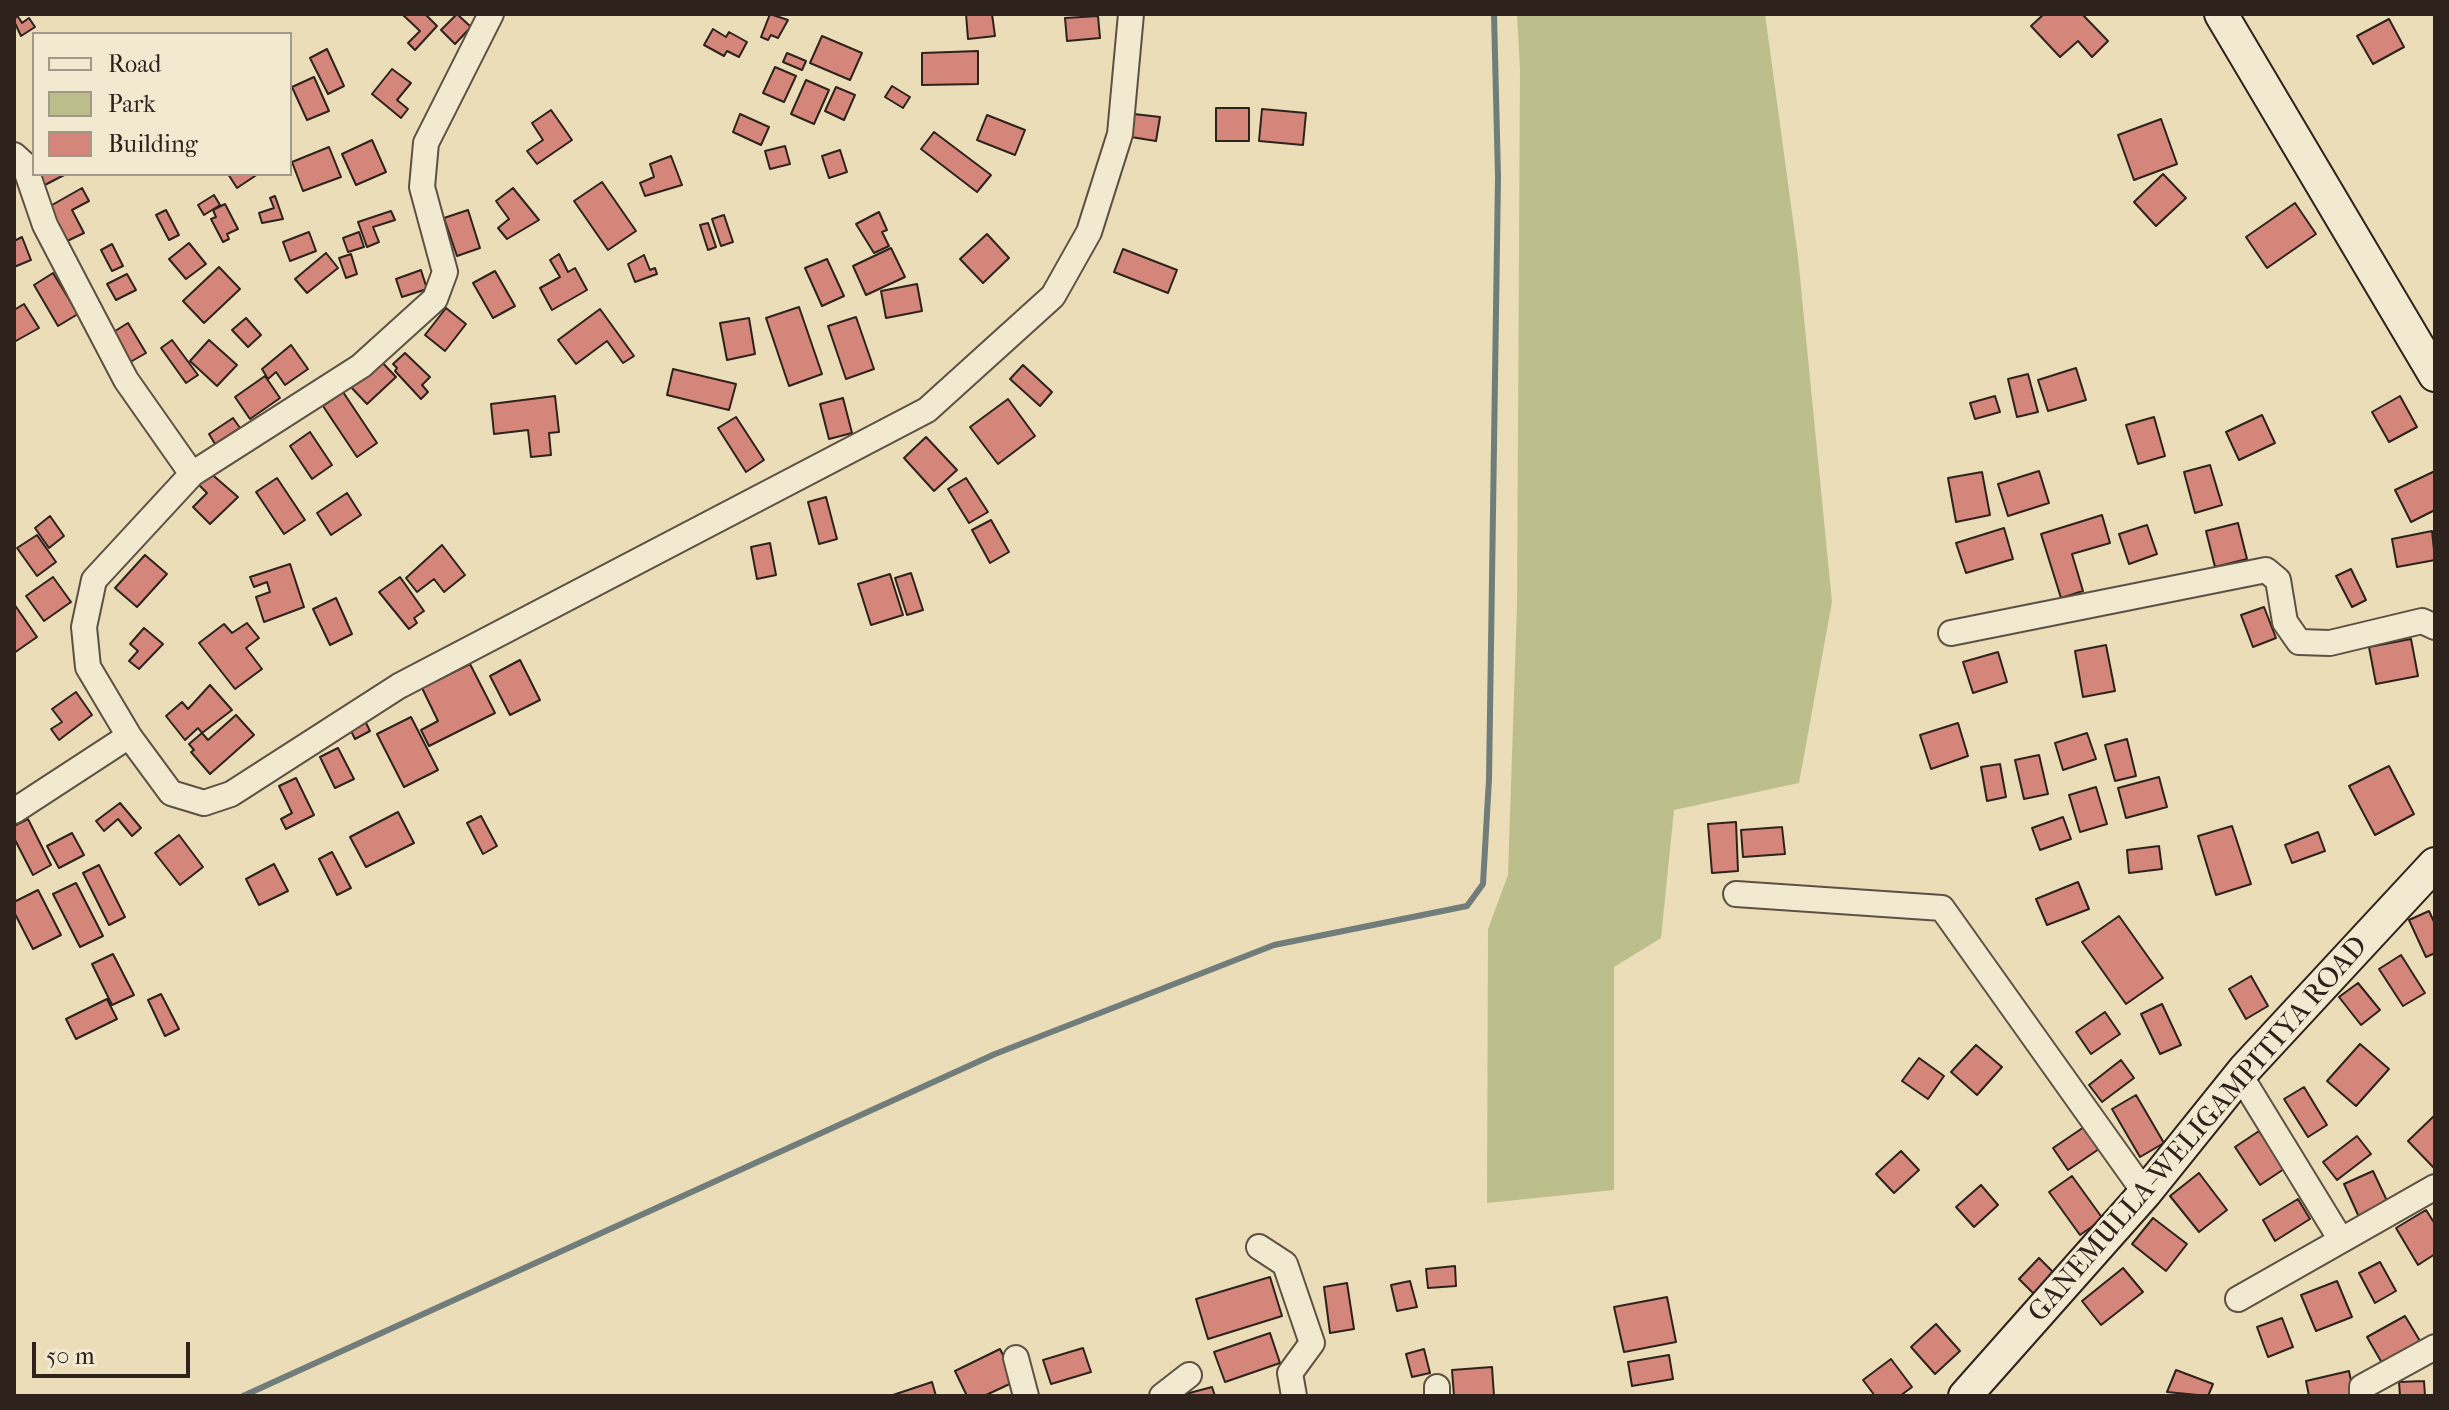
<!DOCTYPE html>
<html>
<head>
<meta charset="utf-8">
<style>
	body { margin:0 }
	#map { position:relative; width:2449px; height:1410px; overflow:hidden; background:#ebddb8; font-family:"IM FELL French Canon",serif }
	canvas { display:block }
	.frame { position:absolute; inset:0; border:16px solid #2d221c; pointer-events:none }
	.legend { position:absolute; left:32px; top:32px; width:260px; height:144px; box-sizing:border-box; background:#f2e9d1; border:2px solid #a39989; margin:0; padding:10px 14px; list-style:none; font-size:24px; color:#2d221c }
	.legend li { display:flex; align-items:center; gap:16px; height:40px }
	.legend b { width:40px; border:2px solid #a39989 }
	.scale { position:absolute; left:32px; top:1342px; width:158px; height:36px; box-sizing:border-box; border:4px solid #2d221c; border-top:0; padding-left:10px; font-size:24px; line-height:28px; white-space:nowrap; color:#2d221c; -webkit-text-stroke:6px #f2e9d1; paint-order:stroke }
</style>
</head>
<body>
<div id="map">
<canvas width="2449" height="1410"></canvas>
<div class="frame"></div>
<ul class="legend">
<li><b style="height:10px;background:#f2e9d1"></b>Road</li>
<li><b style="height:22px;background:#bcbf8b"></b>Park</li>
<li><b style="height:22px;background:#d5867b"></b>Building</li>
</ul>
<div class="scale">50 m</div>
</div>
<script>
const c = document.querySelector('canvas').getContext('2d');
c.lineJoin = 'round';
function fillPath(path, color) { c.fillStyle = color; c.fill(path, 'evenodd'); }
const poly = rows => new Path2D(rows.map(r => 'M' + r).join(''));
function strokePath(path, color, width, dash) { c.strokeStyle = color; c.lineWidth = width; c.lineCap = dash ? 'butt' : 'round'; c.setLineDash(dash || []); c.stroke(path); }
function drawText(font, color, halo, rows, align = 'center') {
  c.font = font + ' "IM FELL French Canon",serif'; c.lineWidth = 6; c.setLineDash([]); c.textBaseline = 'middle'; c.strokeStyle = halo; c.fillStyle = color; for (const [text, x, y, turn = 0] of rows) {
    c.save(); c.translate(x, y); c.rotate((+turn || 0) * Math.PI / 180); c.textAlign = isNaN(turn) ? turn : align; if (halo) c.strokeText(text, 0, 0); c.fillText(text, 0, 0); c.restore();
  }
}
fillPath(poly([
	[1517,14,1765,14,1798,257,1832,602,1799,783,1674,810,1661,938,1614,967,1614,1190,1487,1203,1488,929,1508,875,1517,605,1520,69]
]), '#bcbf8b');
strokePath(poly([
	[243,1396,995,1054,1274,945,1467,906,1483,884,1489,779,1498,177,1494,14]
]), '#707d7b', 6);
const building = poly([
	[402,14,425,14,437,26,415,50,408,43,420,31,402,14],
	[457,14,471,27,455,44,441,30,457,14],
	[770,14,788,20,778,38,771,35,768,40,761,37,770,14],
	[966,14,992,14,995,36,968,39,966,14],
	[2044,14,2082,14,2108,41,2092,57,2078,41,2060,57,2031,26,2044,14],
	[17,15,22,23,29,18,35,27,21,36,14,21,17,15],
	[1098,16,1100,38,1067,41,1065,18,1098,16],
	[2389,19,2404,47,2373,64,2357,36,2389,19],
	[713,29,726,37,729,32,747,42,739,57,727,51,724,56,704,45,713,29],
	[822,36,862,53,850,80,810,63,822,36],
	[327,49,344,86,328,94,310,58,327,49],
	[978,51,978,84,922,85,922,53,978,51],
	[787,53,806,61,802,70,783,62,787,53],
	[775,67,796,76,784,102,763,93,775,67],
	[392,69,411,83,397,100,408,109,401,118,372,94,392,69],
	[314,77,329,111,307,120,292,87,314,77],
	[806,80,829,90,814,124,791,114,806,80],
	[892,86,910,97,903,108,885,97,892,86],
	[836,87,855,95,844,120,825,111,836,87],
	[1216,108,1249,108,1249,141,1216,141,1216,108],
	[1262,109,1306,113,1303,145,1259,141,1262,109],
	[551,110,572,140,537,164,527,151,543,140,532,123,551,110],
	[740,114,769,127,761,145,733,132,740,114],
	[1134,114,1160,117,1156,141,1131,137,1134,114],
	[987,115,1025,130,1015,155,977,140,987,115],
	[2161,119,2177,164,2134,180,2118,135,2161,119],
	[934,132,991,175,977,192,921,149,934,132],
	[372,140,386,172,356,185,342,154,372,140],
	[785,146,790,164,770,169,765,151,785,146],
	[329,147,341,177,303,191,292,162,329,147],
	[840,150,847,172,829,178,822,156,840,150],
	[671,156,682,185,645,196,640,183,654,177,650,164,671,156],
	[40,174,66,174,41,187,40,174],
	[228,174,258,174,237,188,228,174],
	[2163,174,2186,198,2156,226,2134,202,2163,174],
	[602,182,636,231,608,250,574,201,602,182],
	[82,188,89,201,72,210,84,233,63,243,45,209,82,188],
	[513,188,539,220,507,239,498,228,509,219,496,201,513,188],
	[214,195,220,205,204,215,198,205,214,195],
	[275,196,283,219,262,223,259,213,274,208,270,198,275,196],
	[2295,203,2316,234,2267,268,2246,237,2295,203],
	[225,204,238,229,227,234,229,239,223,242,211,219,216,217,213,210,225,204],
	[166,210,179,235,169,240,156,215,166,210],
	[468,210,480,248,457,256,444,218,468,210],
	[391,211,395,220,373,227,379,242,367,247,358,222,391,211],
	[879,212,887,230,882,232,889,246,874,253,856,224,879,212],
	[724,215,733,242,721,246,712,219,724,215],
	[708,223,716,247,708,250,700,225,708,223],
	[309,232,316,251,290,261,283,242,309,232],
	[359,232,364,247,348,252,343,238,359,232],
	[987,234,1009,258,983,283,960,259,987,234],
	[22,237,31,260,14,267,14,241,22,237],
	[189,243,206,264,186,279,169,259,189,243],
	[112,244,123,266,112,271,101,250,112,244],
	[891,248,905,277,866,295,853,266,891,248],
	[1123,249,1177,270,1168,293,1114,272,1123,249],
	[326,253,338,268,307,293,295,279,326,253],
	[351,254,357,274,346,278,339,258,351,254],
	[559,254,568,272,575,268,587,290,552,310,540,288,560,277,550,260,559,254],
	[644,255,650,270,655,268,657,274,635,282,628,264,644,255],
	[827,259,844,296,822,306,805,268,827,259],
	[219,267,240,289,204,323,183,301,219,267],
	[421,270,427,289,402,297,396,279,421,270],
	[495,271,515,306,493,318,473,283,495,271],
	[53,273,78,314,58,326,34,285,53,273],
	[127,274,136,290,116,300,107,284,127,274],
	[917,284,922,311,886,318,881,291,917,284],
	[24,304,39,328,14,342,14,310,24,304],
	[799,307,822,374,789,386,766,318,799,307],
	[446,308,466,324,445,351,425,335,446,308],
	[600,309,634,356,623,363,607,341,576,364,558,340,600,309],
	[856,317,874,369,846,379,828,326,856,317],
	[246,318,261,335,248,347,232,330,246,318],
	[749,318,755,354,727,360,720,323,749,318],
	[128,323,146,353,125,365,107,336,128,323],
	[172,340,198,375,186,383,161,348,172,340],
	[209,340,237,365,217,386,190,361,209,340],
	[291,345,308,369,285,385,276,372,268,379,262,369,291,345],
	[405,353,430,377,422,385,428,392,421,399,395,371,397,368,393,364,405,353],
	[378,358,396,377,367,404,349,385,378,358],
	[1023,365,1052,392,1040,406,1010,379,1023,365],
	[2076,368,2086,400,2048,411,2038,380,2076,368],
	[673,369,736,384,729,410,667,395,673,369],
	[2028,374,2038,412,2017,417,2008,379,2028,374],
	[265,376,280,398,250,419,235,397,265,376],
	[343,392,377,443,357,457,323,406,343,392],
	[555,396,559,432,549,433,551,455,531,457,528,430,494,434,491,404,555,396],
	[1995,396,2000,412,1975,419,1970,403,1995,396],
	[2400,396,2417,427,2389,442,2372,412,2400,396],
	[843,398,852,433,829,439,820,404,843,398],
	[1008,399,1035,436,998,464,970,427,1008,399],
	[2262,415,2275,443,2239,460,2226,432,2262,415],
	[736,417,764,460,746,472,718,428,736,417],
	[2154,417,2165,456,2138,464,2126,425,2154,417],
	[233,418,240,428,215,444,209,434,233,418],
	[310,432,332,465,312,479,290,446,310,432],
	[926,437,957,470,934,491,904,458,926,437],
	[2210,465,2222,505,2195,513,2184,472,2210,465],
	[208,471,238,497,210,524,193,507,207,493,197,483,208,471],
	[2039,471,2049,503,2008,516,1998,484,2039,471],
	[2435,471,2435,510,2411,522,2395,490,2435,471],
	[1982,472,1990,515,1956,522,1948,478,1982,472],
	[277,478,305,520,284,534,256,492,277,478],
	[966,478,988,512,969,523,948,489,966,478],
	[347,493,361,515,331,535,317,513,347,493],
	[826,497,837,539,819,544,808,502,826,497],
	[2102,515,2110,543,2072,554,2083,591,2061,598,2041,534,2102,515],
	[50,516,64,536,49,548,35,528,50,516],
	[991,520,1009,552,990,563,972,530,991,520],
	[2238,523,2247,559,2215,567,2206,531,2238,523],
	[2147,525,2157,554,2129,564,2119,534,2147,525],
	[2004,528,2013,559,1966,573,1956,543,2004,528],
	[2432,531,2435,560,2397,567,2392,539,2432,531],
	[37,535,56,562,37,576,17,548,37,535],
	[770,543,776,575,757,579,751,547,770,543],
	[442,545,465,575,444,592,434,579,417,592,406,578,442,545],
	[145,555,167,574,137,607,115,588,145,555],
	[290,564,304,607,264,622,256,597,270,592,267,582,254,587,250,577,290,564],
	[2351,569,2366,600,2352,607,2336,576,2351,569],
	[911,573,923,610,907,615,895,578,911,573],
	[890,574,903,615,871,625,858,584,890,574],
	[53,577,71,602,44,621,26,596,53,577],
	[400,577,424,611,414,618,417,623,409,629,379,592,400,577],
	[336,598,352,634,330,645,313,609,336,598],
	[14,604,37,637,14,653,14,604],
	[2264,607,2276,638,2253,647,2241,615,2264,607],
	[247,623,259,638,246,648,262,669,235,689,199,643,224,624,232,633,247,623],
	[144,628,163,644,139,669,129,661,138,651,130,644,144,628],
	[2411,639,2418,676,2376,684,2369,647,2411,639],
	[2106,645,2115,691,2083,697,2075,651,2106,645],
	[1998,652,2007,682,1973,693,1963,662,1998,652],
	[520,660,540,700,510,715,490,676,520,660],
	[470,664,495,713,429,746,421,730,438,721,422,688,470,664],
	[210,685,232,710,202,733,198,728,185,740,166,716,182,702,188,709,210,685],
	[76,692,92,715,59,740,51,729,62,722,52,709,76,692],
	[236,715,254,735,210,774,191,752,194,750,189,744,202,733,208,740,236,715],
	[411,717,438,770,404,787,377,734,411,717],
	[365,721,370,731,355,739,350,729,365,721],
	[1958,723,1968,756,1931,769,1920,735,1958,723],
	[2087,733,2096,759,2063,770,2055,743,2087,733],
	[2127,739,2136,776,2115,781,2105,745,2127,739],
	[338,748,354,779,335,788,320,757,338,748],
	[2039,755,2048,794,2024,799,2015,760,2039,755],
	[2000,764,2006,797,1987,801,1981,767,2000,764],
	[2389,766,2414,814,2375,835,2349,786,2389,766],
	[2159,777,2167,807,2126,818,2118,788,2159,777],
	[296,778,314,815,286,829,281,819,292,813,279,786,296,778],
	[2096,787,2107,824,2080,832,2069,795,2096,787],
	[120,803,141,828,132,836,118,819,104,831,96,821,120,803],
	[398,812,414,843,366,867,350,837,398,812],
	[481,816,497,846,483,854,467,823,481,816],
	[2063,817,2071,839,2040,850,2032,828,2063,817],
	[28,819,51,865,33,875,14,838,14,826,28,819],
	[1736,822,1738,871,1712,873,1708,824,1736,822],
	[2232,826,2251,884,2216,895,2198,836,2232,826],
	[1782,827,1785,854,1743,857,1741,830,1782,827],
	[2318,832,2325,851,2292,863,2285,845,2318,832],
	[72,833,84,855,59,868,47,846,72,833],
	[179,835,203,867,180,885,155,853,179,835],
	[2159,846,2162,869,2129,873,2127,850,2159,846],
	[332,852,351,888,337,895,319,859,332,852],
	[274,864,288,891,259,905,246,879,274,864],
	[99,865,125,917,109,925,83,873,99,865],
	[2078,882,2089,909,2047,925,2036,899,2078,882],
	[76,883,103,936,80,947,53,894,76,883],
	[38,890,61,935,33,949,14,912,14,902,38,890],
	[2429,911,2435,924,2435,953,2426,957,2409,920,2429,911],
	[2119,916,2163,978,2126,1004,2082,942,2119,916],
	[113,954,134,995,112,1005,92,964,113,954],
	[2401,955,2425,993,2403,1006,2379,969,2401,955],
	[2251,976,2268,1006,2246,1019,2229,989,2251,976],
	[2358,983,2380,1010,2361,1025,2339,997,2358,983],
	[161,994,179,1029,165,1036,148,1000,161,994],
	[107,999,117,1019,76,1039,66,1019,107,999],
	[2162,1004,2181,1045,2160,1054,2141,1014,2162,1004],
	[2105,1012,2120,1034,2091,1054,2076,1032,2105,1012],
	[2360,1044,2389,1069,2356,1106,2327,1081,2360,1044],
	[1976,1045,2002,1067,1977,1095,1951,1072,1976,1045],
	[1919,1058,1944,1076,1928,1099,1902,1081,1919,1058],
	[2121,1060,2134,1078,2102,1102,2089,1085,2121,1060],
	[2304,1087,2327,1125,2308,1137,2284,1099,2304,1087],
	[2136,1095,2164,1143,2140,1157,2112,1109,2136,1095],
	[2435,1115,2435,1169,2408,1141,2435,1115],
	[2087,1125,2102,1147,2068,1170,2053,1148,2087,1125],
	[2259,1131,2284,1169,2260,1185,2235,1147,2259,1131],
	[2357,1136,2371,1154,2337,1180,2323,1162,2357,1136],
	[1901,1151,1919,1170,1894,1193,1876,1174,1901,1151],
	[2373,1171,2388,1203,2359,1217,2344,1184,2373,1171],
	[2199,1173,2227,1210,2199,1232,2170,1196,2199,1173],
	[2072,1176,2103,1219,2080,1235,2049,1192,2072,1176],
	[1981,1185,1998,1205,1974,1227,1956,1207,1981,1185],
	[2298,1199,2310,1219,2275,1241,2263,1220,2298,1199],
	[2426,1210,2435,1224,2435,1254,2418,1265,2396,1228,2426,1210],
	[2153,1218,2187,1244,2166,1271,2132,1244,2153,1218],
	[2039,1258,2059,1278,2039,1299,2019,1279,2039,1258],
	[2380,1262,2396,1291,2375,1303,2359,1273,2380,1262],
	[1455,1266,1456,1286,1428,1288,1426,1269,1455,1266],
	[2123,1268,2143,1292,2101,1325,2082,1301,2123,1268],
	[1270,1277,1282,1316,1208,1339,1196,1299,1270,1277],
	[1410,1281,1417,1307,1397,1311,1391,1285,1410,1281],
	[2337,1281,2352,1317,2316,1331,2301,1295,2337,1281],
	[1347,1283,1354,1329,1330,1333,1324,1287,1347,1283],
	[1667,1297,1676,1342,1624,1352,1614,1307,1667,1297],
	[2405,1316,2420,1341,2382,1363,2367,1337,2405,1316],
	[2282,1318,2293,1347,2268,1357,2257,1327,2282,1318],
	[1936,1324,1960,1351,1935,1374,1911,1347,1936,1324],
	[1270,1333,1280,1363,1225,1382,1214,1352,1270,1333],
	[1083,1348,1091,1372,1051,1384,1043,1360,1083,1348],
	[1000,1349,1016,1381,984,1396,967,1396,955,1371,1000,1349],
	[1424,1349,1430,1373,1412,1377,1406,1354,1424,1349],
	[1669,1355,1673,1379,1632,1386,1628,1362,1669,1355],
	[1891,1359,1912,1387,1900,1396,1875,1396,1863,1380,1891,1359],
	[1492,1367,1494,1396,1454,1396,1452,1370,1492,1367],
	[2176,1370,2213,1384,2208,1396,2167,1392,2176,1370],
	[2349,1371,2354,1396,2309,1396,2306,1381,2349,1371],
	[2424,1381,2425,1396,2400,1396,2399,1382,2424,1381],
	[932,1382,936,1396,890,1396,932,1382],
	[1212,1387,1215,1396,1178,1396,1212,1387]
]);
fillPath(building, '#d5867b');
strokePath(building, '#2d221c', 2);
const street = poly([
	[491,14,426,143,422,187,445,272,435,299,361,366,192,474,94,580,84,627,88,667,129,736,171,793,204,803,231,794,399,686,927,410,1053,296,1089,232,1120,134,1131,14],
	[14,155,24,164,45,225,126,380,192,474],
	[1951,633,2266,570,2278,580,2285,622,2299,642,2330,643,2422,621,2435,627],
	[14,811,129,736],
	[1736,894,1942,908,2145,1193],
	[2240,1075,2341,1240],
	[1259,1247,1285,1264,1312,1343,1290,1373,1294,1396],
	[2238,1299,2435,1187],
	[1016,1358,1026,1396],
	[1437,1387,1437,1396],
	[1162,1396,1189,1375],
	[2362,1396,2362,1387,2435,1347]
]);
const secondary = poly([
	[2221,14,2435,375],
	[1965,1396,2145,1193,2244,1070,2435,864]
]);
strokePath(street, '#5c5143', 28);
strokePath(secondary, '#2d221c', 36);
strokePath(street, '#f2e9d1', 24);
strokePath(secondary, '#f2e9d1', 32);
drawText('28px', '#2d221c', '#f2e9d1', [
	["GANEMULLA-WELIGAMPITIYA ROAD",2199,1130,-49]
]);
</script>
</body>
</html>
